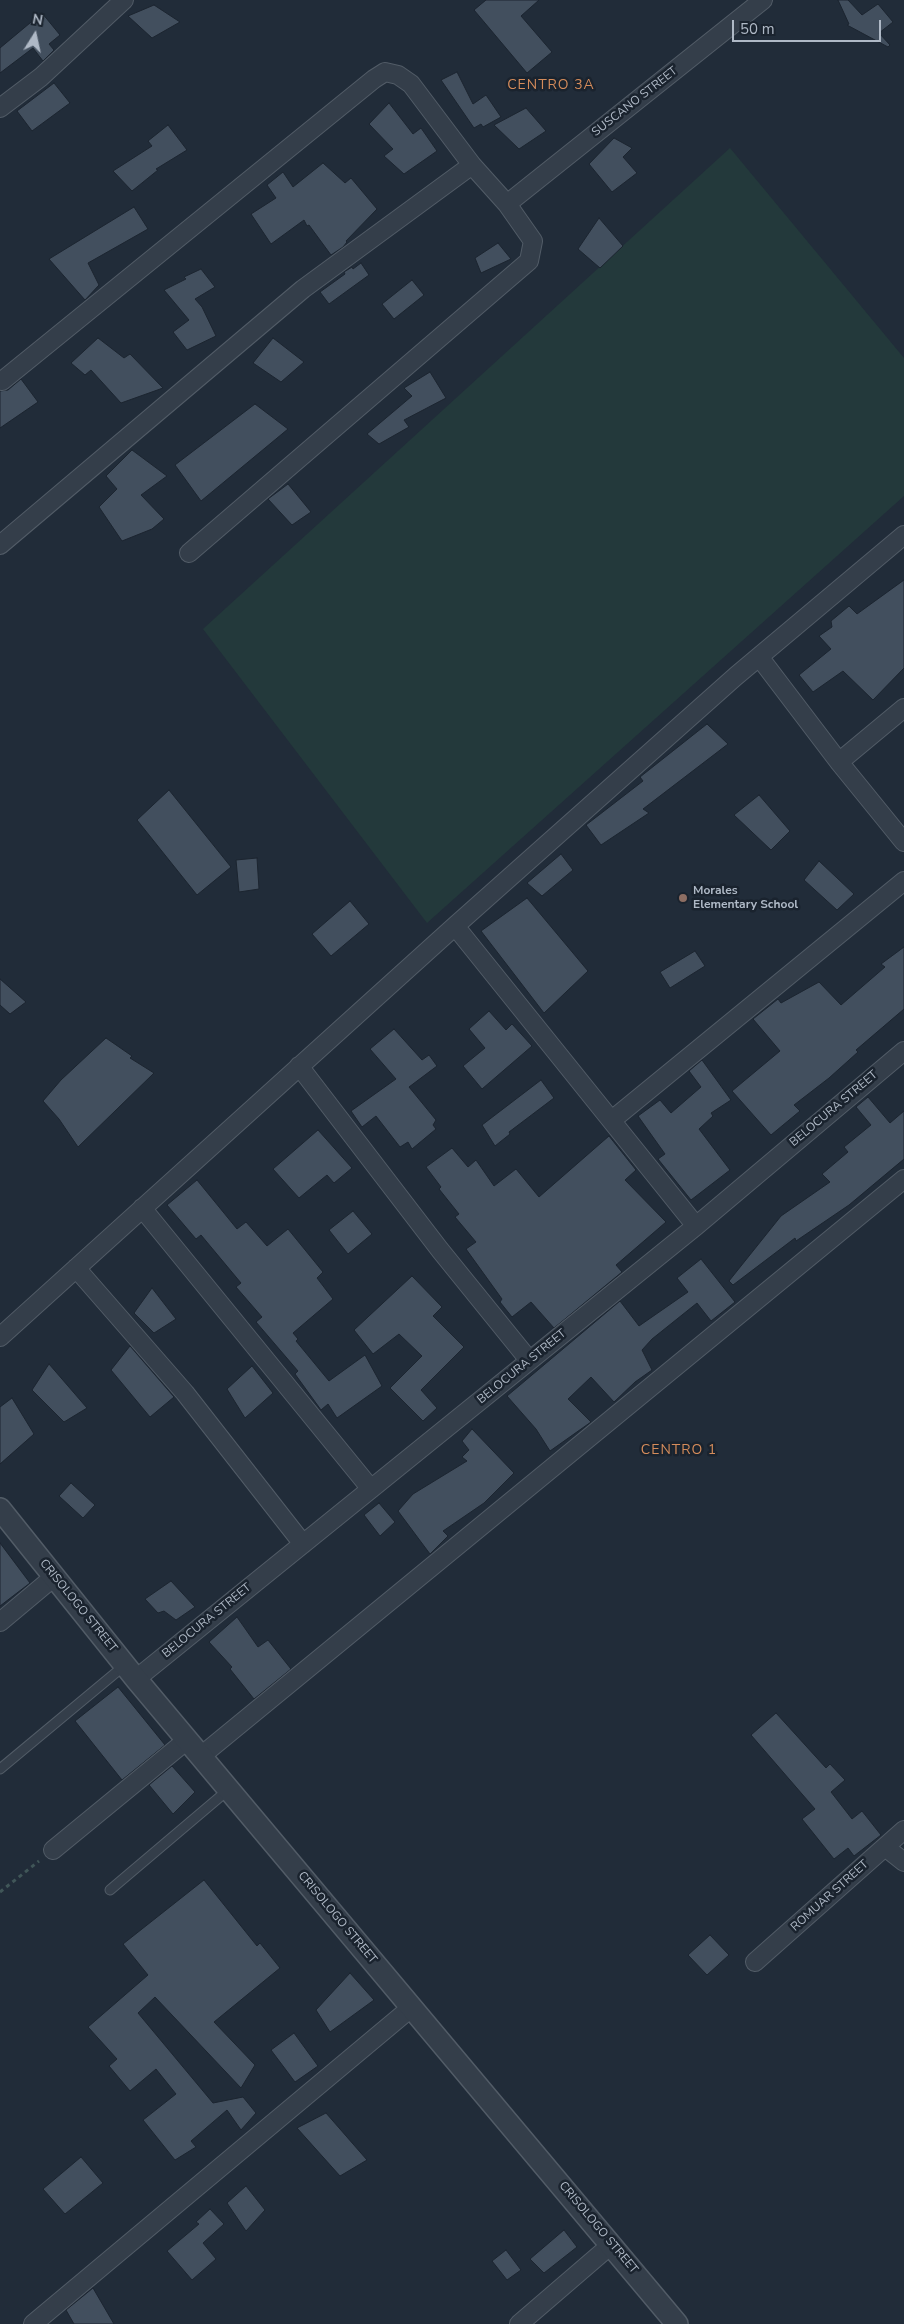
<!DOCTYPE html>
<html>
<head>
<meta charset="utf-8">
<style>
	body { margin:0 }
	#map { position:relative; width:904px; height:2324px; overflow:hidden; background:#212c39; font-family:"Nunito Sans",sans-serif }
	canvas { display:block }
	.north { position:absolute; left:10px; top:10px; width:50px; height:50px; -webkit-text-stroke:4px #1a232e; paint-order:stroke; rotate:10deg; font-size:14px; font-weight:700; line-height:20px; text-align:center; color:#afb9c6 }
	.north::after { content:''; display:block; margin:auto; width:18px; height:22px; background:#afb9c6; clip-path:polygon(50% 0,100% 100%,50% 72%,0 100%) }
	.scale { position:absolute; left:732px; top:20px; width:149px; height:22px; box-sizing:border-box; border:2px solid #afb9c6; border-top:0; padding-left:6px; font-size:15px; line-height:18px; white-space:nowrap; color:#afb9c6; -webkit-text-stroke:4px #1a232e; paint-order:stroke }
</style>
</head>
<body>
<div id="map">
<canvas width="904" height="2324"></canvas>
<div class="north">N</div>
<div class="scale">50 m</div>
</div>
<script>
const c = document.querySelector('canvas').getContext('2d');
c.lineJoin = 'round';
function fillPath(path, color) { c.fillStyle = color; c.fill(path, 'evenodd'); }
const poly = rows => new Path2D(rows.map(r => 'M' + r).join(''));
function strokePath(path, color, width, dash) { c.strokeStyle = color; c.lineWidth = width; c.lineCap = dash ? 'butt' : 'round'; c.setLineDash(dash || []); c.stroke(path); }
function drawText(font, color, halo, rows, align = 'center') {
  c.font = font + ' "Nunito Sans",sans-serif'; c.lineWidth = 5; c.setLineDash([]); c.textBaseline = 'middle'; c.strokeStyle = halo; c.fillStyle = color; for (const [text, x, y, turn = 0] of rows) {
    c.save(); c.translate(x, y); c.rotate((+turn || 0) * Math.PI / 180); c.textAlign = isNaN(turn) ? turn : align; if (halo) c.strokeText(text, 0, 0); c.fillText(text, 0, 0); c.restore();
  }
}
fillPath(poly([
	[730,148,904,358,904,496,427,923,203,629]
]), '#23393b');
const building = poly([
	[486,0,539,0,521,16,552,52,527,73,474,10,486,0],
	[838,0,848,0,862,15,878,4,893,22,879,33,890,45,888,47,847,25,849,24,838,0],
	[154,5,180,22,152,38,128,16,154,5],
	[42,13,60,35,49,44,54,50,43,61,33,48,0,73,0,48,42,13],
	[457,72,473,104,486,95,501,117,483,127,481,124,474,128,441,80,457,72],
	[54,83,70,103,32,131,17,111,54,83],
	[389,103,413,134,421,128,437,151,404,174,384,156,393,149,369,124,389,103],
	[526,108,546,131,519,149,494,125,526,108],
	[168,125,187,150,156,169,158,170,132,191,113,171,152,146,148,141,168,125],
	[614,138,632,148,623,157,637,173,612,192,589,164,614,138],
	[323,163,345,183,351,178,377,209,346,241,347,242,343,247,331,255,309,225,307,226,304,220,271,244,251,214,276,198,267,185,283,172,293,187,323,163],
	[134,207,148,229,88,263,99,285,85,300,49,259,134,207],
	[599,218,623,246,600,268,578,249,599,218],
	[498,243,511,259,481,273,475,258,498,243],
	[361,263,369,275,329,304,320,292,345,274,344,272,352,267,353,269,361,263],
	[201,269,215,287,195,299,202,307,216,336,187,350,173,332,189,320,164,290,186,279,184,277,201,269],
	[412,280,424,295,394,319,382,304,412,280],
	[98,338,124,358,130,354,163,388,121,403,91,370,85,375,71,363,98,338],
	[273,338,304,362,281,382,253,363,273,338],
	[430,372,446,398,404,420,409,427,379,444,367,434,412,396,404,388,430,372],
	[21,379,38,402,0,428,0,391,8,390,21,379],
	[255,404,288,429,201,501,175,465,255,404],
	[132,450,167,476,141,495,164,519,152,529,122,541,99,507,117,489,106,476,132,450],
	[288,484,311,512,292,525,268,499,288,484],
	[904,580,904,668,873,700,843,671,813,692,799,675,831,649,819,636,832,627,831,621,849,606,857,614,904,580],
	[707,724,728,744,643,809,649,813,601,845,586,825,643,781,640,777,707,724],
	[169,790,231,867,197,895,137,820,169,790],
	[759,795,790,831,771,850,734,815,759,795],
	[561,854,573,870,542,896,527,883,561,854],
	[257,858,259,889,239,892,236,860,257,858],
	[819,861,854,894,837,910,804,880,819,861],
	[527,898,588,971,544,1013,481,931,527,898],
	[350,901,369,924,331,956,312,934,350,901],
	[904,947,904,1009,856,1050,858,1052,829,1078,794,1105,800,1111,771,1135,732,1091,780,1051,753,1019,778,999,781,1003,819,982,841,1005,885,967,881,964,904,947],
	[695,951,705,966,670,988,660,972,695,951],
	[0,979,26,1002,10,1014,0,1005,0,979],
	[489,1011,506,1030,512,1024,532,1046,482,1089,463,1066,485,1048,469,1029,489,1011],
	[394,1029,422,1060,429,1055,437,1066,409,1087,436,1120,433,1125,436,1129,412,1149,408,1142,400,1147,376,1116,362,1127,351,1111,396,1079,370,1049,394,1029],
	[106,1038,132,1056,130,1058,154,1073,78,1147,59,1119,43,1101,61,1080,106,1038],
	[702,1060,731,1100,711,1113,713,1116,699,1129,730,1170,691,1200,658,1159,665,1154,638,1116,660,1100,671,1113,701,1087,689,1071,702,1060],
	[541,1080,554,1098,509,1132,510,1134,495,1146,482,1125,541,1080],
	[868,1097,890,1123,904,1111,904,1159,849,1205,796,1241,795,1238,733,1285,729,1281,781,1216,830,1182,822,1174,848,1152,844,1147,871,1125,856,1107,868,1097],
	[318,1130,352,1168,334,1183,327,1175,299,1198,273,1169,318,1130],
	[609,1136,636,1170,625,1180,666,1222,616,1265,622,1272,554,1328,531,1302,512,1317,500,1302,502,1299,466,1249,476,1242,455,1217,459,1214,439,1189,441,1187,426,1167,452,1148,468,1167,476,1160,494,1186,516,1169,539,1197,609,1136],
	[197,1180,237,1229,246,1222,267,1246,288,1229,323,1272,317,1278,333,1299,293,1333,298,1339,296,1341,329,1381,365,1355,382,1386,337,1418,328,1404,321,1410,295,1374,298,1371,256,1322,262,1317,236,1287,241,1283,201,1235,196,1239,167,1205,197,1180],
	[353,1211,372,1234,348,1254,329,1230,353,1211],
	[701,1259,735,1302,711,1321,697,1303,652,1339,642,1350,652,1370,635,1382,614,1402,591,1377,568,1399,591,1422,550,1451,536,1429,507,1396,620,1301,639,1326,688,1292,677,1278,701,1259],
	[412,1276,442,1307,433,1316,464,1347,421,1390,437,1408,423,1421,390,1388,422,1356,399,1334,373,1354,354,1330,412,1276],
	[152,1288,176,1319,154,1333,134,1313,152,1288],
	[130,1346,174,1397,150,1417,111,1370,130,1346],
	[49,1364,87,1408,64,1422,32,1390,49,1364],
	[252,1366,273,1393,245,1418,227,1389,252,1366],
	[12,1398,34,1434,0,1464,0,1407,12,1398],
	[472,1429,514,1473,484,1503,443,1531,448,1536,430,1554,398,1511,413,1494,467,1461,462,1457,469,1450,462,1441,472,1429],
	[71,1483,95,1505,83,1518,59,1496,71,1483],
	[379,1503,395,1522,380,1536,364,1515,379,1503],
	[0,1543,30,1583,0,1606,0,1543],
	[171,1581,195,1607,176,1620,164,1611,158,1613,145,1599,171,1581],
	[237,1617,258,1647,268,1640,291,1669,254,1699,230,1669,232,1667,209,1642,237,1617],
	[118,1687,165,1745,122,1780,75,1721,118,1687],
	[776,1713,826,1768,830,1764,845,1780,831,1792,852,1819,862,1811,881,1835,854,1856,848,1848,834,1859,802,1819,815,1809,751,1735,776,1713],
	[172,1766,195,1792,173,1814,149,1785,172,1766],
	[204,1880,257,1946,260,1943,280,1968,214,2022,255,2065,241,2088,155,1997,138,2013,213,2103,243,2097,256,2113,241,2130,227,2110,191,2141,196,2147,175,2160,143,2120,176,2094,156,2069,130,2091,109,2066,117,2059,88,2027,148,1975,123,1944,204,1880],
	[710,1935,729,1955,707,1975,688,1955,710,1935],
	[350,1973,374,2000,330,2032,316,2010,350,1973],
	[294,2033,318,2066,295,2082,271,2050,294,2033],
	[326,2113,367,2160,340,2176,297,2128,326,2113],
	[81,2157,103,2183,65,2214,43,2189,81,2157],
	[246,2186,265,2210,246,2231,227,2203,246,2186],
	[210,2209,224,2224,203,2243,216,2259,192,2280,167,2251,199,2224,196,2222,210,2209],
	[564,2230,577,2247,544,2273,530,2259,564,2230],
	[506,2250,521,2270,507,2280,492,2261,506,2250],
	[93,2288,114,2324,74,2324,66,2310,93,2288]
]);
fillPath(building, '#424f5e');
strokePath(building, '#1c2530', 1);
const service = poly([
	[0,1769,125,1665],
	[110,1890,228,1790]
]);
const minor = poly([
	[0,108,41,77,124,0],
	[507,204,763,0],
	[2,381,374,79,385,72,398,75,411,84,472,165,507,204,533,241,529,261,189,553],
	[0,545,303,289,472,165],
	[760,658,839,762,904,842],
	[839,762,904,708],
	[455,926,696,1226],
	[299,1066,440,1250,529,1360],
	[612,1120,904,881],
	[142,1208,371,1489],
	[76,1268,185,1393,303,1544],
	[0,1337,455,926,736,676,904,535],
	[0,1622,55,1576],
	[136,1679,696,1226,904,1051],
	[201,1756,904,1179],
	[885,1847,904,1862],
	[53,1850,187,1740],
	[755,1962,904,1830],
	[33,2324,412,2007],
	[519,2324,612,2244]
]);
const tertiary = poly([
	[0,1509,136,1679,677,2324]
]);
strokePath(service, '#525c67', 11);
strokePath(minor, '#525c67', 20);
strokePath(tertiary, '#525c67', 24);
strokePath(poly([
	[0,1892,39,1861]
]), '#405658', 3, [4, 4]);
strokePath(service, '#343e4a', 9);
strokePath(minor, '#343e4a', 18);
strokePath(tertiary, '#343e4a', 21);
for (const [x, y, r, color] of [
	[683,898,5,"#8d6e63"]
]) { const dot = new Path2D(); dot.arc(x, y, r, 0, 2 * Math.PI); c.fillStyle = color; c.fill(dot); strokePath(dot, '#1a232e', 2); }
drawText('12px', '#afb9c6', '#1a232e', [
	["SUSCANO STREET",635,102,-38],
	["BELOCURA STREET",834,1109,-40],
	["BELOCURA STREET",522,1367,-39],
	["CRISOLOGO STREET",78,1606,51],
	["BELOCURA STREET",207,1621,-39],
	["ROMUAR STREET",830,1896,-42],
	["CRISOLOGO STREET",337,1918,50],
	["CRISOLOGO STREET",598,2228,50]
]);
drawText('bold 12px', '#afb9c6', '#1a232e', [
	["Morales",693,891],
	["Elementary School",693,905]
], 'left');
c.letterSpacing = '1px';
drawText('14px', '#d58c5b', '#1a232e', [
	["CENTRO 3A",551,86],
	["CENTRO 1",679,1451]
]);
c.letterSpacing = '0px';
</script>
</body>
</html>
